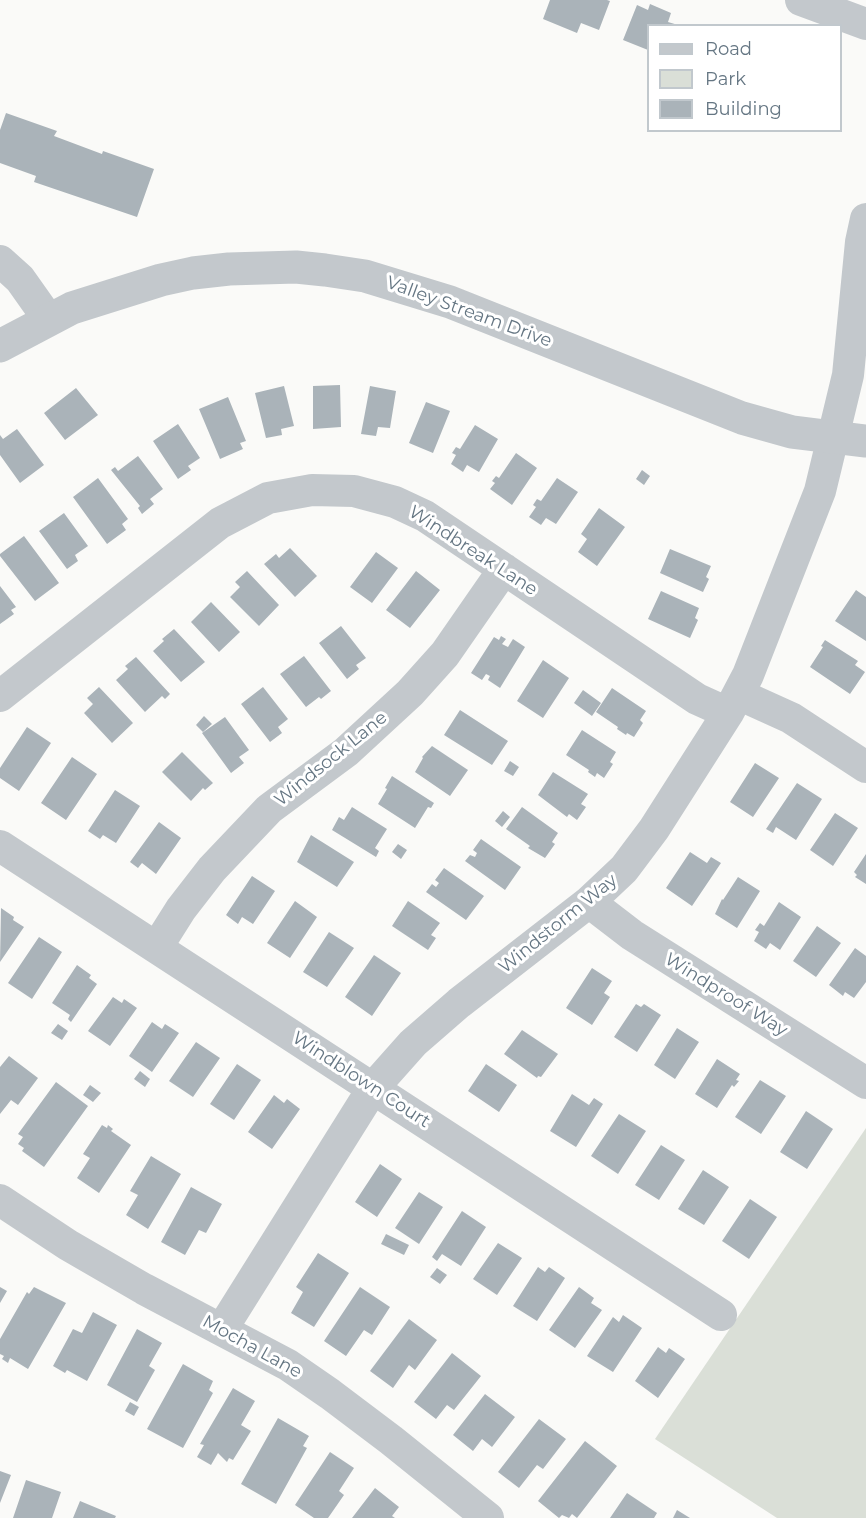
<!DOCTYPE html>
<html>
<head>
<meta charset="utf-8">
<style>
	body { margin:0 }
	#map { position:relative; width:866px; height:1518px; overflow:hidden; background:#fafaf8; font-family:Montserrat,sans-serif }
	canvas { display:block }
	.legend { position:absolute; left:647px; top:24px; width:195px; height:108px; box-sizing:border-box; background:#fff; border:2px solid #c1c8cd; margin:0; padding:8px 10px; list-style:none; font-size:18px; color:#657683 }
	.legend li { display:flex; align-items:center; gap:12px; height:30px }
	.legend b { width:30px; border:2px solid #c1c8cd }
</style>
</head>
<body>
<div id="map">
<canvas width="866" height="1518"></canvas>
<ul class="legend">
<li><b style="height:8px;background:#c3c8cc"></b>Road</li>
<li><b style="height:16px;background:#dadfd7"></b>Park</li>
<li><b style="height:16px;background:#aab3b9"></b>Building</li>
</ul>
</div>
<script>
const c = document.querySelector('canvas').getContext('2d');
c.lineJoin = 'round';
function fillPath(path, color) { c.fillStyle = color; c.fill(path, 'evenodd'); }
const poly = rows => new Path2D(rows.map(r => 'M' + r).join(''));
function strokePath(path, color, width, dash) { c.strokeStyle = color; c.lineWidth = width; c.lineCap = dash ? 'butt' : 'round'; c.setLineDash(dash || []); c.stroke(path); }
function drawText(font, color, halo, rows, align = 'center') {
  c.font = font + ' Montserrat,sans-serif'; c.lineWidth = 6; c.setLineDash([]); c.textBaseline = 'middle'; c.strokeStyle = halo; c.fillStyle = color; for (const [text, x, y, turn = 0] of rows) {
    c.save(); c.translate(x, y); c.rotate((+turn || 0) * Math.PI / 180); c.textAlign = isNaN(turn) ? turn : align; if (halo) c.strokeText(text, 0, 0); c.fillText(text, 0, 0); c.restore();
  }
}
fillPath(poly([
	[866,1128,866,1518,777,1518,655,1439]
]), '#dadfd7');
fillPath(poly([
	[550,0,607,0,610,1,599,30,581,23,577,33,543,19],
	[650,4,671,13,668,22,678,25,648,26,648,50,623,40,637,5,648,10],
	[6,113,57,131,54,136,102,154,103,151,154,169,137,217,34,182,36,176,0,163,0,130],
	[340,385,341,427,313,429,313,386],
	[284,386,294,426,281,429,282,435,266,438,255,393],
	[370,386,396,391,390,428,378,427,376,436,361,434],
	[76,388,98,415,65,440,44,413],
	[228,397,246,441,240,443,243,449,220,459,199,409],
	[426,402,450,411,433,453,409,443],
	[178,424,200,458,188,466,191,470,178,479,153,441],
	[475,425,498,439,479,472,467,465,463,472,451,464,456,455,452,453,456,447,460,449],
	[17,429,44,465,20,483,0,455,0,435,3,439],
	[516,453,537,468,512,505,490,489,495,483,492,481,496,476,499,478],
	[138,456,163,489,150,499,154,504,142,514,138,508,140,506,111,470,115,467,118,471],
	[642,470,650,476,644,485,636,479],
	[98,478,128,519,122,524,126,530,107,544,73,497],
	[557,478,578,492,556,524,546,518,541,525,529,517,536,507,533,505,537,499,541,501],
	[599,508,625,527,597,566,578,552,587,539,581,534],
	[64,513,88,546,75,555,78,561,67,569,39,531],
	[24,536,59,583,35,601,0,556,0,554],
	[290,548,317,576,295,597,264,564,276,554,279,558],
	[670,549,711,566,706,577,709,579,703,592,660,573],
	[376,552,398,568,372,603,350,587],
	[247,571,279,605,259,626,230,597,240,587,235,582],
	[416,571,440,590,410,628,386,610],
	[0,586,16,607,11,610,14,614,0,624],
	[856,590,866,597,866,641,835,621],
	[661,591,699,608,695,618,698,620,690,638,648,619],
	[211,602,240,632,219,652,191,622],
	[341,626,366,658,356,665,359,669,347,679,319,643],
	[174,629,205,662,181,682,153,651,164,641,162,639],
	[501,636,506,639,502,644,508,647,513,639,525,647,500,688,488,680,490,676,486,674,482,680,471,673,494,637,499,640],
	[825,640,858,661,855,665,865,672,850,694,810,667,823,647,821,646],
	[304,656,331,691,321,699,319,697,306,707,280,674],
	[136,657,170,694,165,699,162,696,145,712,116,680,128,669,125,666],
	[543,660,569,678,543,718,517,701],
	[99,687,133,723,112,743,84,713,93,704,87,698],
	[263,687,288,719,278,727,282,733,270,742,241,704],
	[612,688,646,711,640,720,643,723,634,737,627,733,626,735,617,729,618,727,596,712],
	[583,690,601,703,592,716,574,703],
	[460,710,508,741,492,765,444,735],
	[204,716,212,724,203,732,196,725],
	[225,717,249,750,239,757,244,763,231,773,202,733],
	[27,727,51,743,19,791,0,778,0,768],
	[582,730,616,752,610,762,613,764,604,778,597,773,595,777,588,772,589,770,566,755],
	[432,746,468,770,450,796,415,772,423,758,422,757],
	[182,752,213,783,205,790,203,788,191,801,162,772],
	[72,757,97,774,66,820,41,803],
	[510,761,519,767,513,776,504,771],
	[755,763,779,778,753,817,730,802],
	[553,772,588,794,581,804,586,807,577,820,569,814,567,817,538,795],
	[392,776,434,803,431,808,428,807,415,828,378,804,387,789,385,788],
	[797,783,822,799,796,840,776,827,773,833,766,829],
	[115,790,140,806,116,843,103,835,100,839,88,831],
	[352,807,387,829,375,848,379,851,376,857,332,830,339,817,344,820],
	[522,807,558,833,552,842,555,844,545,858,528,848,530,846,506,829],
	[503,811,510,817,502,827,495,821],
	[835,813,858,828,833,866,810,850],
	[159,822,181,838,156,874,142,863,138,868,130,862],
	[311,835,354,862,337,887,297,862],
	[481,839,521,867,505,890,465,861,470,855,475,857,477,853,473,850],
	[398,844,407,850,401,859,392,852],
	[690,852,707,863,711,857,721,863,692,906,666,888],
	[866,854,866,884,855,877,857,875,854,872],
	[444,868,484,896,466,920,426,892,432,884,436,887,439,883,435,880],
	[252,876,275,891,253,924,242,917,238,924,226,915],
	[738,877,760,891,737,928,715,914,722,899,723,900],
	[295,901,317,917,290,958,267,943],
	[408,901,440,923,431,935,436,938,428,950,392,926],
	[779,902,801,917,780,950,770,943,766,949,754,941,759,932,755,930,760,923,764,926],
	[1,908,14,917,13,920,24,927,0,962],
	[817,926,841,943,816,977,793,961],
	[329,932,354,948,327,987,303,972],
	[39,937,62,952,32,999,8,983],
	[855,948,866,956,866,982,854,998,845,992,843,996,829,985],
	[374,955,401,973,372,1016,345,997],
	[77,965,91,975,89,978,97,984,71,1022,68,1019,70,1015,52,1003],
	[592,968,612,981,604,993,610,997,592,1025,566,1008],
	[113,997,122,1003,124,999,137,1008,110,1046,88,1031],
	[636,1004,641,1007,644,1004,661,1015,637,1052,614,1037],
	[152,1022,162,1029,165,1024,179,1033,152,1072,129,1056],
	[58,1024,68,1031,62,1040,51,1033],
	[677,1028,699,1042,675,1079,654,1065],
	[522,1030,558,1054,541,1077,538,1076,537,1078,504,1054],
	[196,1042,220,1058,193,1097,169,1081],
	[9,1056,38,1078,18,1105,11,1100,0,1114,0,1067],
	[717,1059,740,1074,736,1080,739,1081,734,1087,732,1085,717,1108,695,1094],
	[237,1064,261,1080,234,1120,210,1104],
	[486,1064,517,1085,499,1112,468,1091],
	[140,1071,150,1079,145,1087,134,1079],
	[760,1080,786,1096,761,1134,735,1117],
	[56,1082,88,1106,44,1167,22,1151,24,1148,18,1144,23,1137,18,1134],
	[90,1085,101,1093,93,1102,83,1095],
	[572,1094,589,1105,594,1098,603,1104,576,1147,550,1131],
	[274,1095,284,1103,287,1099,300,1109,272,1149,248,1132],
	[806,1111,833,1129,807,1169,780,1152],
	[619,1114,646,1131,618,1174,591,1156],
	[102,1125,107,1128,108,1125,113,1129,111,1131,131,1145,99,1193,77,1178,90,1158,83,1154],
	[661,1145,685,1160,659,1200,635,1185],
	[151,1156,181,1174,148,1229,126,1215,138,1195,130,1191],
	[380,1164,402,1179,377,1217,355,1202],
	[703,1170,729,1187,704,1225,678,1209],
	[191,1187,222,1204,206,1233,199,1230,185,1255,161,1242],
	[419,1192,443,1207,419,1244,395,1228],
	[750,1199,777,1217,749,1259,722,1241],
	[462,1211,486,1227,461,1266,442,1254,437,1261,432,1257],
	[386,1234,409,1245,404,1255,381,1244],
	[498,1243,522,1258,497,1295,473,1279],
	[318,1253,349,1273,314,1327,291,1313,303,1292,296,1287],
	[538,1267,545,1272,549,1267,565,1278,537,1321,513,1306],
	[437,1268,447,1275,440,1284,430,1277],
	[0,1287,7,1291,0,1303],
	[34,1287,66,1303,28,1369,10,1358,8,1363,2,1359,4,1356,0,1354,0,1339,27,1292,29,1294],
	[360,1287,390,1307,372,1335,364,1330,346,1356,324,1341],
	[579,1287,594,1298,591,1303,602,1310,575,1348,549,1330],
	[93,1312,117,1325,87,1381,67,1370,65,1373,53,1366,73,1329,82,1333],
	[623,1315,642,1328,613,1372,587,1356,613,1317,619,1322],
	[409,1319,437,1340,415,1370,409,1365,393,1388,370,1371],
	[137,1329,162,1343,149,1366,155,1370,137,1402,107,1385],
	[658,1347,666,1353,669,1348,685,1359,658,1398,635,1381],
	[452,1353,481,1376,454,1410,447,1405,436,1419,414,1402],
	[183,1364,213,1381,209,1390,213,1393,183,1448,147,1429],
	[233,1388,255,1401,241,1425,251,1431,233,1460,229,1458,227,1462,218,1453,211,1465,197,1457,204,1445,200,1444],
	[485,1394,515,1417,492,1447,482,1439,473,1451,453,1435],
	[130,1402,139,1407,134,1416,125,1411],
	[278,1418,309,1436,303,1446,307,1448,276,1504,241,1484],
	[539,1419,566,1439,543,1469,537,1465,519,1488,498,1472],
	[585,1441,617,1466,577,1518,572,1514,569,1518,562,1515,559,1518,538,1501],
	[330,1452,354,1468,339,1491,344,1495,328,1518,314,1518,295,1505],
	[0,1471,11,1475,0,1503],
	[26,1480,61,1492,52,1518,13,1518],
	[375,1488,399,1507,392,1516,395,1518,352,1518],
	[627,1493,657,1513,654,1518,610,1518],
	[80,1501,116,1516,115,1518,73,1518],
	[677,1510,690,1518,673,1518]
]), '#aab3b9');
strokePath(poly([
	[801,0,866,24],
	[0,261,20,279,49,320],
	[738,694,791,718,866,767],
	[0,696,220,523,268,498,312,490,354,491,395,502,425,516,697,699,728,713],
	[0,846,721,1315],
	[589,902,632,935,866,1083],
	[157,947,181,909,212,869,269,809,346,752,410,693,445,654,504,569],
	[0,1200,68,1245,144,1289,288,1365,330,1394,391,1440,488,1518],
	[222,1329,373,1088,413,1043,459,1003,589,902,624,869,654,829,728,713,748,675,820,491,848,375,861,242,866,219]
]), '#c3c8cc', 32);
strokePath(poly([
	[0,346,72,308,161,280,193,273,229,269,296,267,325,270,365,276,450,302,742,418,792,432,866,441]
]), '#c3c8cc', 33);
drawText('18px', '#657683', '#fff', [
	["Valley Stream Drive",469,312,20],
	["Windbreak Lane",473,551,33],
	["Windsock Lane",331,759,-39],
	["Windstorm Way",558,924,-39],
	["Windproof Way",726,995,32],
	["Windblown Court",361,1080,33],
	["Mocha Lane",252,1347,29]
]);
</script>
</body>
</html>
